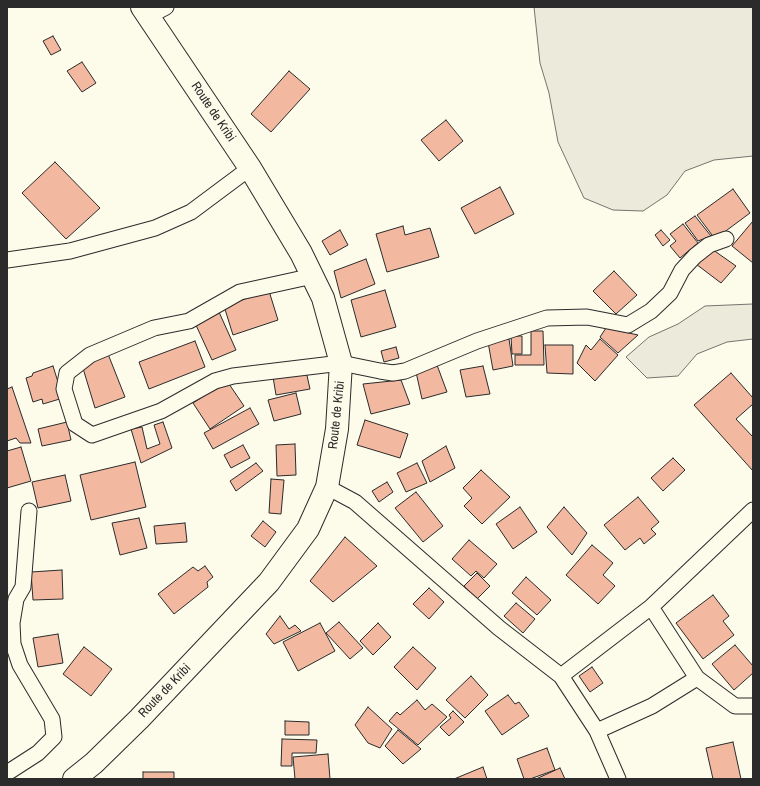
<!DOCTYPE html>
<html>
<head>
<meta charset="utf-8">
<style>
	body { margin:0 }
	#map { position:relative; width:760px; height:786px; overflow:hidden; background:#fdfbea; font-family:"Archivo Narrow",sans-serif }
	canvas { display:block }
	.frame { position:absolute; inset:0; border:8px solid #2b2b2b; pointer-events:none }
</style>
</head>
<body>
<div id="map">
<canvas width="760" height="786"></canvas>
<div class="frame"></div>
</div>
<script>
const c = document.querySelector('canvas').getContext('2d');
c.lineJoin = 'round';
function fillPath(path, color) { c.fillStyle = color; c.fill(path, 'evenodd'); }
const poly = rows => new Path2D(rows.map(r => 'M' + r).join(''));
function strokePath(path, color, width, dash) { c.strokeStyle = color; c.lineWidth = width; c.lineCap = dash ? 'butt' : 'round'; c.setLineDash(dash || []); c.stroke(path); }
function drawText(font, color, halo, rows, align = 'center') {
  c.font = font + ' "Archivo Narrow",sans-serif'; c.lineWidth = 3; c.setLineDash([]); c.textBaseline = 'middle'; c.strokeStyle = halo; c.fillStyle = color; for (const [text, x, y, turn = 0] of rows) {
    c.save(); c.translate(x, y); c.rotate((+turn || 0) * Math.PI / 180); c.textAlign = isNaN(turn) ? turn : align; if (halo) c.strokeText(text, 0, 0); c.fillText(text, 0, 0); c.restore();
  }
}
const green = poly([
	[534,7,753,7,753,156,714,160,685,171,667,195,643,211,613,210,584,198,558,142,549,93,540,63,534,7],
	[753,304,753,339,727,342,697,354,678,376,647,378,626,357,649,337,678,324,705,306,753,304]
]);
fillPath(green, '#ecebdb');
strokePath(green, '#74746e', 1);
const building = poly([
	[53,36,61,50,51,55,43,41,53,36],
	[82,62,96,83,82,92,67,71,82,62],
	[289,71,310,89,271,132,251,114,289,71],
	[446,120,463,141,439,161,421,140,446,120],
	[55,162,100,208,66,239,22,193,55,162],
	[500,187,514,214,475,234,461,208,500,187],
	[733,189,750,213,715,239,697,215,733,189],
	[695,216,711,236,698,241,685,223,695,216],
	[753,221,753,263,732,246,753,221],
	[683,224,698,243,680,258,670,246,676,241,670,234,683,224],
	[403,226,405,235,430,228,439,257,387,272,376,234,403,226],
	[340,230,348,245,330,255,322,241,340,230],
	[661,230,670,240,663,246,655,235,661,230],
	[709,247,736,266,721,283,696,264,709,247],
	[366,259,375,284,341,298,334,271,366,259],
	[614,271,637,295,616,314,593,291,614,271],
	[385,290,396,327,361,337,351,300,385,290],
	[269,291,278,320,233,335,224,306,269,291],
	[219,312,236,350,212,360,195,323,219,312],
	[606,328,638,335,618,353,600,337,606,328],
	[531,331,543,331,544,365,515,365,515,355,531,355,531,331],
	[511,336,522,336,522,354,512,354,511,336],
	[509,339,513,366,493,370,488,342,509,339],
	[600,339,618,355,595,381,577,363,586,345,591,350,600,339],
	[195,341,205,367,149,389,139,362,195,341],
	[545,345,573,345,573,374,547,373,545,345],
	[396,347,399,358,384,362,381,351,396,347],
	[108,354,125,397,95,408,82,365,108,354],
	[437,365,447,392,422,399,416,372,437,365],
	[53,366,63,398,43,404,42,399,33,402,26,378,32,376,33,373,53,366],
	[483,366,490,394,466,397,460,370,483,366],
	[306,371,310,389,276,395,273,377,306,371],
	[731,373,753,398,753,404,736,419,753,437,753,471,694,405,731,373],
	[401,380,410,404,371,414,363,384,401,380],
	[227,381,244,406,210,429,193,403,227,381],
	[12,387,31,443,20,443,16,438,7,441,7,389,12,387],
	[296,393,301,414,274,421,268,400,296,393],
	[250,408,259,424,213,449,204,433,250,408],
	[365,420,408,434,400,458,357,445,365,420],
	[67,422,71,440,42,446,38,429,67,422],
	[163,422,172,448,141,463,131,429,142,427,147,449,160,444,154,425,163,422],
	[295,444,296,475,277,476,276,445,295,444],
	[243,445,250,458,231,468,224,455,243,445],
	[446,446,455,468,430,482,422,461,446,446],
	[21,447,31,481,7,488,7,451,21,447],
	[673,458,685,470,663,491,651,478,673,458],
	[135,462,146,507,91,520,80,475,135,462],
	[256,463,263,471,236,491,230,481,256,463],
	[417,463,427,483,406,492,397,473,417,463],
	[481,470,510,497,482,524,464,506,472,498,463,488,481,470],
	[65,475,71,501,38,508,32,482,65,475],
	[271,479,284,480,281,514,269,513,271,479],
	[387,482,393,492,379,502,372,491,387,482],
	[416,492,443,526,423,542,395,508,416,492],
	[638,497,659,522,651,529,656,534,644,544,640,538,625,550,604,525,638,497],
	[520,507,537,532,513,549,496,524,520,507],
	[564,507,587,533,572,555,547,527,564,507],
	[139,518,147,548,120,555,112,523,139,518],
	[263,521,276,532,265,547,251,536,263,521],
	[185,523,187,542,156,544,154,526,185,523],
	[345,537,377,566,333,602,310,581,345,537],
	[469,540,497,564,484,578,476,571,471,576,452,559,469,540],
	[592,545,613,563,603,575,615,586,598,604,566,575,592,545],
	[205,566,213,577,207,582,208,587,174,614,158,594,193,567,198,571,205,566],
	[62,570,63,599,33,600,31,572,62,570],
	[477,573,490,586,477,599,464,586,477,573],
	[526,577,551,600,537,615,512,593,526,577],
	[429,588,444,602,429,619,413,604,429,588],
	[713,595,729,616,723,621,734,635,703,659,676,623,713,595],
	[516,603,535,619,523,633,504,616,516,603],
	[280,616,289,629,295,625,301,631,274,644,266,634,280,616],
	[339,622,363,648,350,659,326,633,339,622],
	[320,623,335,651,298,671,283,642,320,623],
	[378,623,391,637,373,655,360,641,378,623],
	[58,634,63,663,38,667,33,638,58,634],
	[735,645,753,666,753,673,734,690,712,664,735,645],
	[84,647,112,669,91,696,63,674,84,647],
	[413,647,436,668,417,690,394,667,413,647],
	[592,667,603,683,590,692,579,676,592,667],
	[471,676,488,695,465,718,446,700,471,676],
	[508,695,515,704,519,702,529,716,502,735,485,711,508,695],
	[417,700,425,710,432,704,447,717,418,745,389,721,397,712,400,715,417,700],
	[368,707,392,729,380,748,368,743,355,725,368,707],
	[453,711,464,722,449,736,440,727,451,718,449,715,453,711],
	[285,721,309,722,309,735,285,735,285,721],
	[398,730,421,749,403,764,385,746,398,730],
	[282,739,317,740,316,753,292,753,292,766,281,766,282,739],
	[733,742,741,779,713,779,706,748,733,742],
	[547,748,555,770,530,779,524,779,517,759,547,748],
	[328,754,330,779,295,779,293,757,328,754],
	[483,767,487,779,454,779,483,767],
	[560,768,565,779,536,779,560,768],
	[143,772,174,772,174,779,143,779,143,772]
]);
fillPath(building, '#f2b8a0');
strokePath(building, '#2b2b2b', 1);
const street = poly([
	[149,16,166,7],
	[7,260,70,251,155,228,191,212,250,168],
	[313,276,240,292,189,321,154,328,90,355,67,373,64,389,75,424,92,435,161,411,215,381,233,376,341,363,380,371,393,373,405,371,477,341,547,318,587,317,628,325,651,311,670,293,682,270,695,256,709,245,726,239],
	[327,487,355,502,499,628,561,676,597,731,618,779],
	[651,607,697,678,735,706,753,706],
	[561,676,651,607,753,510],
	[597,731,652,706,697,678],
	[7,773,38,753,54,737,52,719,20,665,13,644,12,623,16,599,23,587,29,511]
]);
const primary = poly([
	[74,779,94,763,139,719,269,582,308,529,327,487,337,429,341,363,323,298,301,253,250,168,142,7]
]);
strokePath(street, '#2b2b2b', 17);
strokePath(primary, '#2b2b2b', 24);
strokePath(street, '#fdfbea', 15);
strokePath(primary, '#fdfbea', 22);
drawText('13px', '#2b2b2b', '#fdfbea', [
	["Route de Kribi",213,112,56],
	["Route de Kribi",337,415,-84],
	["Route de Kribi",165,691,-46]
]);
</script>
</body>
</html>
